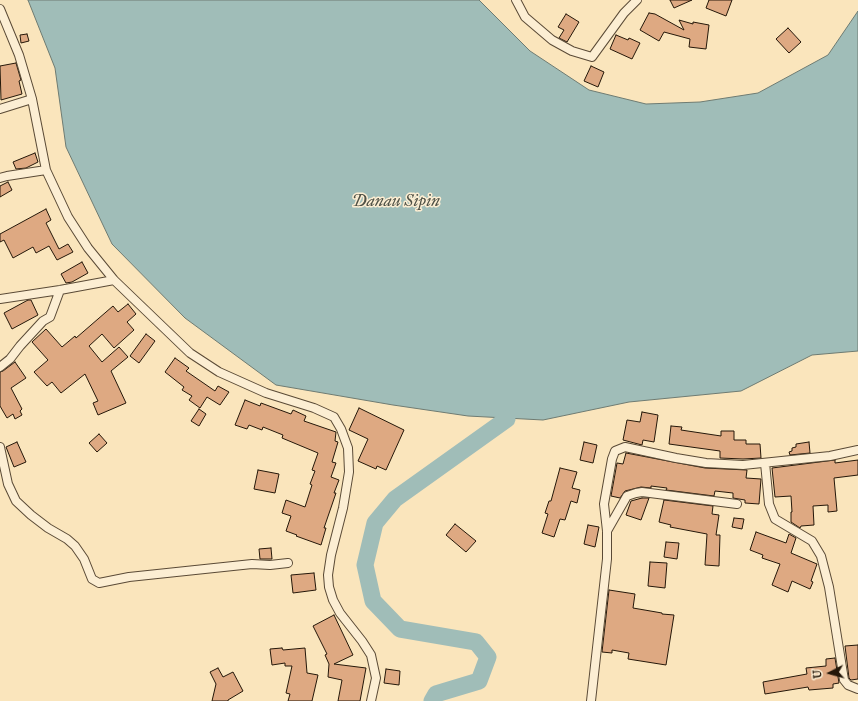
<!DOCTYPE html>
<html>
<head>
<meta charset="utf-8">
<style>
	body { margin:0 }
	#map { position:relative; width:858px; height:701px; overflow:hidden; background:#fae5bc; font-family:"IM FELL Great Primer",serif }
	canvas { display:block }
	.north { position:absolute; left:810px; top:653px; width:40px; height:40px; -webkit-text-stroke:3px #fceed3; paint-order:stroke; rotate:264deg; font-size:11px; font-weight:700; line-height:16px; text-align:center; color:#241709 }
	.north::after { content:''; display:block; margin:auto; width:14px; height:18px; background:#241709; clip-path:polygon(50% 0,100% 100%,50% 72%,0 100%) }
</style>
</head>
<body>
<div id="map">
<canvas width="858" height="701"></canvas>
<div class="north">U</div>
</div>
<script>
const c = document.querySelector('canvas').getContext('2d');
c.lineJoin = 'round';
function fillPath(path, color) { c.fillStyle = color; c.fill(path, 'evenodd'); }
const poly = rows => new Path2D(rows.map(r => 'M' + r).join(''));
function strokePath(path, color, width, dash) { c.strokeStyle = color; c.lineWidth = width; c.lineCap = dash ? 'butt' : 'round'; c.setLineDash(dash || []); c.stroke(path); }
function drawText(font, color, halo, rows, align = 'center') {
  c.font = font + ' "IM FELL Great Primer",serif'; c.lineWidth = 3; c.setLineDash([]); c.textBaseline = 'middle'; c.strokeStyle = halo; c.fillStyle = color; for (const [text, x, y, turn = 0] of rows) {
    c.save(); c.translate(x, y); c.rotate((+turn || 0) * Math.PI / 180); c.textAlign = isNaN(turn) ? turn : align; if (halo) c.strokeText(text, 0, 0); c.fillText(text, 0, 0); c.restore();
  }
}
const water = poly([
	[28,0,479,0,530,51,589,90,646,104,700,102,758,93,828,55,858,11,858,351,812,355,741,391,629,402,543,420,468,416,393,405,276,385,185,318,112,244,66,147,55,68,28,0]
]);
fillPath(water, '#a0bdb8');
strokePath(water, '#6e7b72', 1);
strokePath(poly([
	[432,701,436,694,479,681,488,657,476,642,400,629,373,601,365,565,375,523,395,499,507,419]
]), '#a0bdb8', 17);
const building = poly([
	[670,0,692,0,674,8,670,0],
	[709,0,732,0,726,16,706,8,709,0],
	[649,13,655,14,684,30,679,20,693,24,693,22,709,25,706,49,689,47,690,39,664,32,659,41,640,30,649,13],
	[566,14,579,22,567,42,559,38,564,30,558,27,566,14],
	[788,28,801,42,789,53,776,39,788,28],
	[27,34,29,41,21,43,20,35,27,34],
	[616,35,628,40,629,38,640,43,632,59,610,49,616,35],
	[16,63,21,80,19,81,22,94,1,100,0,66,16,63],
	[591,66,604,72,598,87,584,81,591,66],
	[35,153,38,162,26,168,16,169,13,162,35,153],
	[8,182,12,190,0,197,0,186,8,182],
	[46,209,51,220,46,223,59,249,68,244,73,252,57,260,49,246,36,253,33,247,13,258,4,240,0,242,0,234,46,209],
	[82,262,88,273,72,282,66,283,61,274,82,262],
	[28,300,31,300,38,315,12,329,4,313,28,300],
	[128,304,136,314,127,322,134,330,114,348,102,334,89,346,102,362,119,347,128,357,111,371,126,403,98,415,93,403,98,401,85,374,61,393,52,382,47,386,34,372,48,360,32,342,46,329,62,347,75,336,76,338,113,306,118,312,128,304],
	[146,334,155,341,139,363,130,356,146,334],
	[175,358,189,368,186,371,215,391,218,386,229,392,220,405,207,397,200,408,189,400,192,396,182,390,184,387,165,372,175,358],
	[15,362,26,378,11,388,22,409,20,411,22,415,15,419,13,414,7,418,0,406,0,372,3,371,15,362],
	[245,400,260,406,261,403,291,414,293,410,306,416,304,421,336,432,335,441,338,442,332,462,336,463,331,477,339,480,334,493,336,493,324,528,326,528,321,545,296,536,297,535,286,531,291,516,282,513,286,500,305,507,312,485,310,484,315,471,312,470,318,453,282,438,283,435,263,427,262,430,249,425,247,429,235,425,245,400],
	[359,408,404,430,386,470,377,466,376,469,358,461,368,439,349,430,359,408],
	[199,409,206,414,199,426,191,421,199,409],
	[642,412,658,415,654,442,643,440,642,445,623,440,627,420,640,422,642,412],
	[671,426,682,427,681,430,721,436,721,431,734,431,734,440,746,440,746,444,760,444,761,458,743,459,720,458,720,451,669,444,671,426],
	[99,434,107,443,97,452,89,443,99,434],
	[17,442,26,462,14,467,6,447,17,442],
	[584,442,597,445,593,463,580,460,584,442],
	[809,442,810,453,790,455,789,452,792,451,792,448,796,447,796,444,809,442],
	[626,453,705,468,747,470,746,478,761,479,759,504,745,503,745,500,733,498,733,493,715,491,714,496,666,490,667,488,651,486,651,488,641,487,625,491,620,498,611,496,617,463,623,464,626,453],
	[835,460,835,463,858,460,858,475,834,478,837,511,828,512,828,505,813,506,814,525,801,526,800,528,791,522,791,512,792,512,791,496,775,497,772,468,835,460],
	[560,468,577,472,572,488,580,490,577,503,571,501,565,520,560,519,554,537,542,533,548,514,545,513,549,501,551,501,560,468],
	[258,470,279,474,275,493,254,489,258,470],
	[642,498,649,498,641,520,626,515,631,501,642,498],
	[664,500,713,506,712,514,719,515,716,535,720,535,719,566,705,565,707,534,670,527,671,525,659,522,664,500],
	[734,518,744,519,742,529,732,527,734,518],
	[455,524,476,541,466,552,446,535,455,524],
	[588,525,599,527,595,547,584,544,588,525],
	[756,532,786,543,789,534,796,538,791,553,817,564,811,581,813,582,810,589,792,581,788,592,772,585,780,564,762,558,763,555,750,550,756,532],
	[666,542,679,543,677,559,664,557,666,542],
	[271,548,272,559,260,559,259,549,271,548],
	[650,562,667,563,665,588,648,586,650,562],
	[314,573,316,590,293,593,291,575,314,573],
	[609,590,635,594,633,608,662,613,662,614,674,615,666,665,628,659,629,653,612,650,612,653,602,652,609,590],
	[334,615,353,655,334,664,366,668,360,701,338,701,342,680,328,677,329,664,325,655,327,654,313,626,334,615],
	[858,645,858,679,851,680,849,678,845,646,858,645],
	[282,648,283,650,305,648,307,673,318,675,312,701,288,701,290,694,286,693,292,666,285,666,285,663,272,665,270,649,282,648],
	[835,658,839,683,833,684,833,688,809,690,808,687,765,694,763,682,807,674,806,668,826,666,826,659,835,658],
	[218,668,223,677,233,672,243,691,228,700,228,701,212,701,216,684,210,672,218,668],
	[386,669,400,671,399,685,384,683,386,669]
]);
fillPath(building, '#dea982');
strokePath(building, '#241709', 1);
const minor = poly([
	[516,0,525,17,552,40,572,51,592,57,624,13,637,0],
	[0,9,19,55,32,99,46,170,68,217,88,248,114,280,190,353,219,372,266,393,314,408,334,417,341,429,348,448,349,472,343,508,331,555,328,575,329,587,333,600,340,613,362,641,371,655,376,678,371,701],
	[0,109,32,99],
	[0,178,7,176,46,170],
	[0,299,60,290,114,280],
	[0,367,10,359,20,346,43,321,50,317,60,290],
	[0,447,8,484,16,501,31,515,48,528,67,539,75,546,84,559,92,579,99,583,129,577,252,564,270,565,288,563],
	[765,463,769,504,775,519,812,541,821,556,829,587,844,680,848,685,858,689],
	[607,531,627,496,636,493,642,492,737,504],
	[591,701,607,559,607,531,604,504,612,459,615,451,625,447,676,458,706,463,743,465,830,456,858,450]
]);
strokePath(minor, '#5a4a36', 10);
strokePath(minor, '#fceed3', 8);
drawText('italic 17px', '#4f5146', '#fceed3', [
	["Danau Sipin",396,202]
]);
</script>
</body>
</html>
